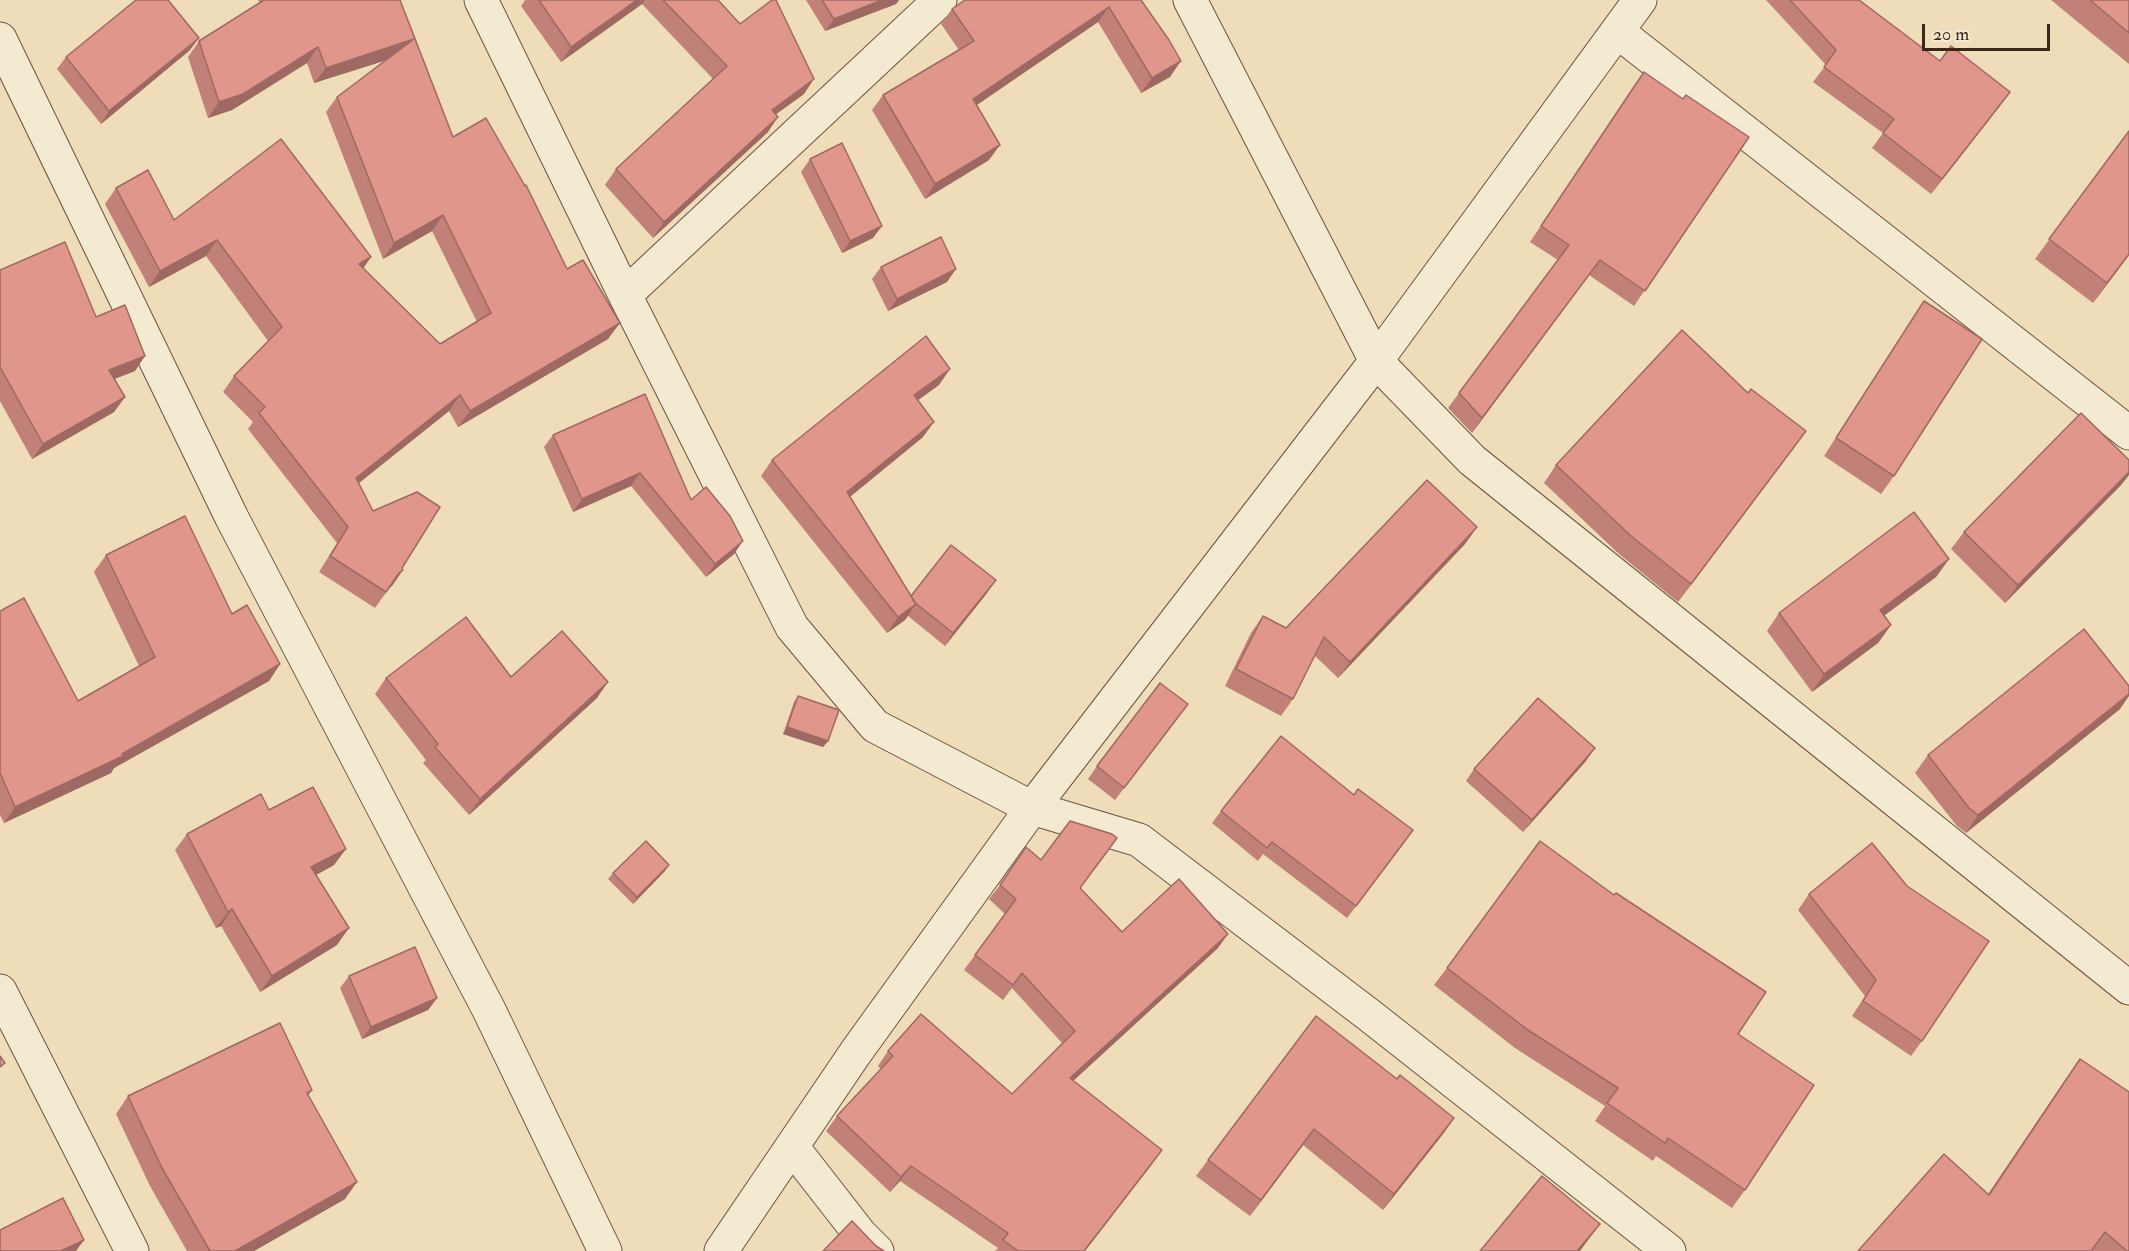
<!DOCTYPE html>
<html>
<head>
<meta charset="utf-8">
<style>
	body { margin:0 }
	#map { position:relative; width:2129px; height:1251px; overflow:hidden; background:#eeddb8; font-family:"IM FELL Double Pica",serif }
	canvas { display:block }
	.scale { position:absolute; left:1922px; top:24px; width:128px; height:27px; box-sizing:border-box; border:3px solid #3d251b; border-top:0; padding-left:8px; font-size:18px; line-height:21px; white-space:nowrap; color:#3d251b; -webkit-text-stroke:4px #f4e9d1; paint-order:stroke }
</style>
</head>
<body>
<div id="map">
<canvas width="2129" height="1251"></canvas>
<div class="scale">20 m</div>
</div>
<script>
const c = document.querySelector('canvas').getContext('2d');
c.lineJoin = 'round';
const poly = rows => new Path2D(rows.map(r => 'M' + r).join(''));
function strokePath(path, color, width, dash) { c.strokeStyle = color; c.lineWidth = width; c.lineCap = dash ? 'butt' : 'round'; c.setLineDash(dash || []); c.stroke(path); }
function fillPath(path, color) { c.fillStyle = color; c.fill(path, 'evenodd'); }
const minor = poly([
	[481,0,625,295,792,627,875,726,1032,808,1139,840,1369,1015,1669,1251],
	[1190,0,1376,361,1472,460,2129,988],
	[1618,32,2129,433],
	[0,39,232,518,489,1010,605,1251],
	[625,295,940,0],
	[0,991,132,1251],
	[793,1148,860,1234,877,1251],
	[721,1251,856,1052,1032,808,1376,361,1640,0]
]);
strokePath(minor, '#695342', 35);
strokePath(minor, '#f4e9d1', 33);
fillPath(poly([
	[258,0,400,0,453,137,567,269,608,339,458,427,449,411,359,483,402,568,392,586,390,587,375,608,319,572,337,543,248,429,253,422,223,392,234,376,268,341,206,256,149,287,105,204,116,188,174,220,371,257,363,268,440,344,477,322,432,231,383,259,326,112,337,97,385,60,314,83,307,63,232,110,208,118,188,57,199,41,260,3],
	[525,0,718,0,804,94,776,114,768,132,653,238,605,185,616,169,713,79,642,4,561,62,521,6],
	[806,0,899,0,896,4,825,31],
	[1141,0,1170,77,1141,93,1098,22,977,105,989,160,925,199,872,110,883,95,959,50,941,24,952,9],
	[1766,0,1859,0,1999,107,1931,194,1872,148,1883,133,1813,82,1826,65],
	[2051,0,2129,0,2129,64],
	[190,50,101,124,57,69,66,57],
	[1633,87,1683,99,1749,137,1634,306,1589,275,1472,433,1448,408,1558,260,1530,242],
	[2129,131,2129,255,2093,303,2035,259],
	[810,159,873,238,842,253,801,172],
	[881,267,947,282,888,311,872,279],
	[0,270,96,317,135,371,114,379,125,397,114,412,32,459,0,401],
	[1924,301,1894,476,1881,494,1824,456,1912,319],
	[939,385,918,400,923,437,850,497,911,596,987,593,945,646,908,616,905,620,887,633,761,476,772,460],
	[645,394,691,500,734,554,706,577,631,486,573,512,544,447,553,435],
	[1793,449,1678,602,1619,554,1544,483,1556,465],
	[2122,484,2005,603,1951,549,1964,532],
	[1477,527,1465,544,1338,678,1315,656,1293,699,1281,716,1225,686,1251,633,1263,616,1286,628],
	[106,555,232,614,280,664,269,681,114,768,111,773,4,823,0,815,0,611,78,701,139,666,94,572],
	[1949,559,1936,577,1884,616,1891,625,1878,643,1812,692,1767,631,1779,613],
	[511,677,597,698,469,815,423,763,426,760,375,694,386,678],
	[798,696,828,741,823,747,783,734,794,702],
	[1188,704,1115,800,1088,779,1097,766],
	[2120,709,1966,833,1957,826,1915,773,1928,755],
	[1586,761,1523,832,1466,781,1474,769],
	[269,810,334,865,316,875,337,945,260,992,221,926,216,928,175,850,187,834],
	[1221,811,1404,843,1347,918,1263,854,1258,861,1212,823],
	[1872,843,1922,1041,1911,1056,1852,1016,1865,996,1798,910,1809,894],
	[1107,853,1080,888,1122,932,1218,948,1073,1081,1152,1164,1085,1251,995,1251,998,1248,900,1181,890,1192,826,1131,837,1116,881,1069,878,1066,888,1051,1012,1094,1062,1043,1012,988,1003,1000,964,970,1005,914,989,899,1000,885,1041,860],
	[665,871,633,904,608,879,613,873],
	[1447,968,1738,1034,1745,1190,1732,1208,1656,1156,1653,1161,1595,1121,1605,1106,1515,1048,1434,985],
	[349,976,437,998,428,1010,362,1039,340,988],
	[2067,1077,2129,1251,1858,1251,1988,1194],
	[1397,1079,1454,1118,1443,1134,1383,1210,1303,1145,1250,1216,1196,1176,1208,1160],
	[312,1090,308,1096,345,1199,254,1251,187,1251,150,1186,116,1114,128,1096]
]), '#c28178');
fillPath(poly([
	[637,0,645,0,642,4,561,62,571,47],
	[882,0,899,0,896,4,825,31,834,19],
	[1109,7,1098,22,962,115,973,99],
	[199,38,190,50,101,124,109,111],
	[414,39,403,55,314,83,326,68],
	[318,47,307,63,232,110,208,118,219,102],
	[1181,61,1170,77,1141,93,1152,78],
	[814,79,804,94,761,125,772,110],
	[2010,92,1999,107,1931,194,1942,179],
	[778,117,768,132,653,238,664,222],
	[1000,145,989,160,925,199,935,184],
	[443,215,432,231,383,259,394,243],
	[882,226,873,238,842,253,850,241],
	[217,240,206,256,149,287,160,271],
	[2129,254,2129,255,2093,303,2107,283],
	[371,257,360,273,359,264],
	[1600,260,1589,275,1472,433,1482,418],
	[956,269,947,282,888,311,897,299],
	[620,323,608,339,458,427,470,411],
	[145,356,135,371,99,385,109,370],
	[950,369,939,385,903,411,914,395],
	[460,395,449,411,345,494,356,478],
	[125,397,114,412,32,459,43,444],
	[934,422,923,437,836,508,847,492],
	[1806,431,1793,449,1678,602,1691,584],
	[2129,472,2129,475,2122,484,2005,603,2018,585],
	[640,473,631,486,573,512,582,499],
	[1477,527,1465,544,1338,678,1350,662],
	[743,541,734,554,706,577,715,564],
	[1949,559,1936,577,1867,628,1880,610],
	[403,570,392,586,388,589,399,573],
	[996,580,987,593,945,646,953,633],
	[916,604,905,620,887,633,898,617],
	[1891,625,1878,643,1812,692,1824,674],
	[280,664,269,681,114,768,111,773,4,823,15,807,122,754],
	[608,682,597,698,469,815,480,799],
	[2129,694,2129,696,2120,709,1966,833,1978,815],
	[787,727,828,741,823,747,783,734],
	[1595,748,1586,761,1523,832,1532,820],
	[1413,830,1404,843,1347,918],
	[346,849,334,865,300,884,311,867],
	[669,865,665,871,633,904,637,897],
	[232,909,221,926,216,928,228,912],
	[349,928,337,945,260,992,272,976],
	[1228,934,1218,948,1060,1093,1070,1078],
	[437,998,428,1010,362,1039,371,1027],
	[1454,1118,1443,1134,1383,1210,1394,1194],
	[1314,1129,1303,1145,1250,1216,1261,1200],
	[1162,1150,1152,1164,1085,1251,1084,1251],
	[911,1166,900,1181,890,1192,901,1177],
	[357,1182,345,1199,254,1251,235,1251],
	[1600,1224,1580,1251,1577,1251],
	[84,1240,76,1251,61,1251]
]), '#9e6962');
const building = poly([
	[136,0,168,0,199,38,109,111,66,57,136,0],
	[264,0,400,0,453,137,486,118,525,186,526,185,567,269,583,260,620,323,470,411,460,395,356,478,373,511,417,492,440,507,402,568,403,570,399,573,386,592,330,556,348,527,259,413,265,407,234,376,282,327,217,240,160,271,116,188,148,170,174,220,281,139,371,257,359,264,440,344,491,313,443,215,394,243,337,97,414,39,326,68,318,47,243,94,219,102,199,41,264,0],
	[539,0,637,0,571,47,539,0],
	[663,0,718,0,740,24,772,0,776,0,814,79,772,110,778,117,664,222,616,169,727,66,663,0],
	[822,0,882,0,834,19,822,0],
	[965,0,1141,0,1169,40,1181,61,1152,78,1109,7,973,99,1000,145,935,184,883,95,974,41,952,9,965,0],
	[1790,0,1859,0,1940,61,1951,46,2010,92,1942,179,1883,133,1894,119,1824,67,1836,50,1790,0],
	[2090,0,2129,0,2129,33,2090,0],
	[1644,72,1683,99,1686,95,1749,137,1645,291,1600,260,1482,418,1459,393,1569,245,1541,226,1644,72],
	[2129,131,2129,254,2107,283,2049,239,2129,131],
	[842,143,882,226,850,241,810,159,842,143],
	[941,237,956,269,897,299,881,267,941,237],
	[65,242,96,317,125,305,145,356,109,370,125,397,43,444,0,367,0,270,65,242],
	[1924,301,1982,339,1894,476,1836,438,1924,301],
	[1682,330,1748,393,1751,389,1806,431,1691,584,1631,536,1556,465,1682,330],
	[926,336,950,369,914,395,934,422,847,492,916,604,898,617,772,460,926,336],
	[645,394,691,500,706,487,730,516,743,541,715,564,640,473,582,499,553,435,645,394],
	[2081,413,2129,460,2129,472,2018,585,1964,532,2081,413],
	[1427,480,1477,527,1350,662,1324,637,1293,699,1236,669,1263,616,1286,628,1427,480],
	[1914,512,1949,559,1880,610,1891,625,1824,674,1779,613,1914,512],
	[185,516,232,614,247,605,280,664,122,754,123,756,15,807,0,773,0,611,24,598,78,701,155,657,106,555,185,516],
	[951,545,996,580,953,633,914,602,911,596,951,545],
	[466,617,511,677,562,631,608,682,480,799,435,747,438,744,386,678,466,617],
	[2084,629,2129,686,2129,694,1978,815,1969,808,1928,755,2084,629],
	[1160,683,1188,704,1124,788,1097,766,1160,683],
	[798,696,839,710,828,741,787,727,798,696],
	[1538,698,1595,748,1532,820,1474,769,1538,698],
	[1281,736,1354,795,1358,789,1413,830,1356,906,1272,842,1267,848,1221,811,1281,736],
	[313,787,346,849,311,867,349,928,272,976,232,909,228,912,187,834,261,794,269,810,313,787],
	[1070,821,1112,834,1117,838,1080,888,1122,932,1179,879,1228,934,1070,1078,1162,1150,1084,1251,1018,1251,1003,1240,1008,1233,911,1166,901,1177,837,1116,893,1056,888,1051,921,1014,1012,1094,1075,1031,1022,973,1013,985,975,955,1016,899,1000,885,1026,847,1041,860,1070,821],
	[646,841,669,865,637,897,613,873,646,841],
	[1540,841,1614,895,1616,893,1766,992,1738,1034,1814,1085,1745,1190,1668,1138,1665,1143,1607,1103,1618,1088,1528,1030,1447,968,1540,841],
	[1872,843,1907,886,1989,941,1922,1041,1863,1001,1876,980,1809,894,1872,843],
	[415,947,437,998,371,1027,349,976,415,947],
	[1316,1016,1397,1079,1400,1075,1454,1118,1394,1194,1314,1129,1261,1200,1208,1160,1316,1016],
	[280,1023,312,1090,307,1093,357,1182,235,1251,210,1251,162,1168,128,1096,280,1023],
	[0,1056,5,1063,0,1067,0,1056],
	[2080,1059,2129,1092,2129,1251,2127,1251,2105,1232,2091,1251,1858,1251,1944,1154,1989,1195,2080,1059],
	[1542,1176,1600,1224,1577,1251,1480,1251,1542,1176],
	[63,1198,84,1240,61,1251,0,1251,0,1230,63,1198],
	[852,1221,876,1246,884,1251,823,1251,852,1221]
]);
fillPath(building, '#e1968c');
strokePath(building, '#9e6962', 1.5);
</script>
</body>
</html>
